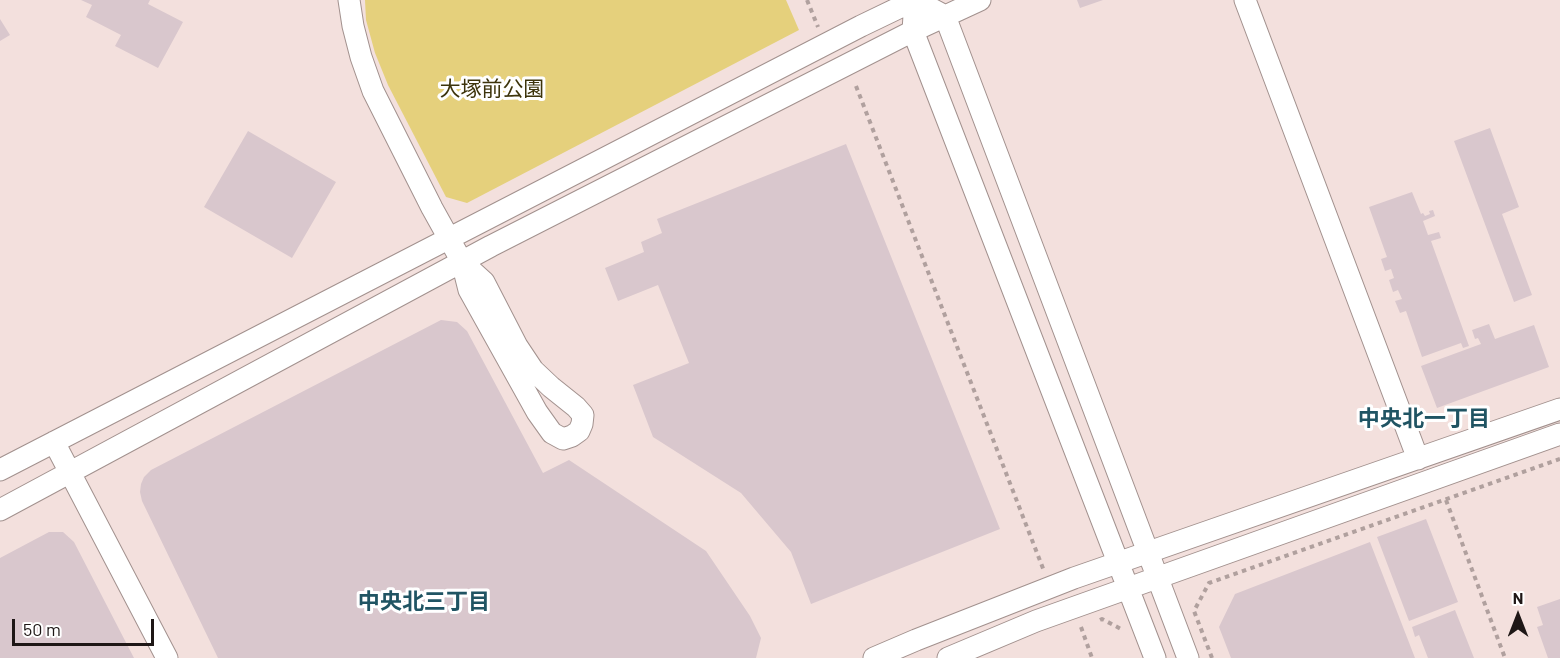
<!DOCTYPE html>
<html>
<head>
<meta charset="utf-8">
<style>
	body { margin:0 }
	#map { position:relative; width:1560px; height:658px; overflow:hidden; background:#f3e0dd; font-family:Barlow,sans-serif }
	canvas { display:block }
	.north { position:absolute; left:1488px; top:586px; width:60px; height:60px; -webkit-text-stroke:4px #fff; paint-order:stroke; rotate:0deg; font-size:16px; font-weight:700; line-height:24px; text-align:center; color:#1e1716 }
	.north::after { content:''; display:block; margin:auto; width:21px; height:27px; background:#1e1716; clip-path:polygon(50% 0,100% 100%,50% 72%,0 100%) }
	.scale { position:absolute; left:12px; top:619px; width:142px; height:27px; box-sizing:border-box; border:3px solid #1e1716; border-top:0; padding-left:8px; font-size:18px; line-height:21px; white-space:nowrap; color:#1e1716; -webkit-text-stroke:4px #fff; paint-order:stroke }
</style>
</head>
<body>
<div id="map">
<canvas width="1560" height="658"></canvas>
<div class="north">N</div>
<div class="scale">50 m</div>
</div>
<script>
const c = document.querySelector('canvas').getContext('2d');
c.lineJoin = 'round';
function fillPath(path, color) { c.fillStyle = color; c.fill(path, 'evenodd'); }
const poly = rows => new Path2D(rows.map(r => 'M' + r).join(''));
function strokePath(path, color, width, dash) { c.strokeStyle = color; c.lineWidth = width; c.lineCap = dash ? 'butt' : 'round'; c.setLineDash(dash || []); c.stroke(path); }
function drawText(font, color, halo, rows, align = 'center') {
  c.font = font + ' Barlow,"Noto Sans JP",sans-serif'; c.lineWidth = 6; c.setLineDash([]); c.textBaseline = 'middle'; c.strokeStyle = halo; c.fillStyle = color; for (const [text, x, y, turn = 0] of rows) {
    c.save(); c.translate(x, y); c.rotate((+turn || 0) * Math.PI / 180); c.textAlign = isNaN(turn) ? turn : align; if (halo) c.strokeText(text, 0, 0); c.fillText(text, 0, 0); c.restore();
  }
}
fillPath(poly([
	[365,0,786,0,799,30,467,203,446,197,388,85,375,53,366,20]
]), '#e5d07c');
fillPath(poly([
	[81,0,150,0,148,4,183,22,158,68,115,46,121,35,86,17,92,5],
	[1077,0,1103,0,1080,8],
	[0,19,10,35,0,41],
	[1490,128,1519,207,1502,214,1532,295,1514,302,1454,141],
	[248,131,336,182,292,258,204,207],
	[846,144,1000,529,811,604,791,552,741,493,653,437,633,385,689,363,658,285,618,301,605,268,644,252,641,242,662,233,657,219],
	[1412,192,1421,214,1423,213,1425,216,1430,214,1429,211,1433,210,1435,216,1423,221,1428,235,1439,232,1441,238,1431,241,1469,346,1463,348,1461,343,1422,357,1406,311,1400,313,1395,301,1402,299,1398,290,1393,292,1389,280,1394,278,1391,269,1385,271,1381,259,1387,257,1369,207],
	[441,320,457,322,467,331,543,473,569,460,706,551,750,616,761,638,756,658,218,658,142,501,140,492,141,484,144,477,151,470],
	[1489,324,1495,339,1534,325,1549,367,1437,408,1421,366,1481,344,1478,338,1475,339,1472,330],
	[1426,519,1458,602,1409,621,1377,537],
	[49,532,63,532,74,542,134,658,0,658,0,558],
	[1370,542,1415,658,1231,658,1219,627,1235,594],
	[1560,599,1560,658,1548,658,1537,627,1543,625,1537,607],
	[1455,610,1474,658,1428,658,1419,635,1415,637,1412,627]
]), '#d9c7cd');
const minor = poly([
	[349,0,353,26,361,57,373,91,432,208,462,262,469,290,537,412,552,433,563,439,572,436,579,431,582,424,583,415,576,407,551,387,533,370,517,346,484,282,462,262],
	[1245,0,1418,459],
	[54,442,167,658],
	[0,470,861,26,915,0],
	[0,510,491,246,913,31,980,0],
	[874,658,916,640,1074,578,1560,409],
	[948,658,1036,621,1560,434],
	[1155,658,913,31,915,0,945,16,1188,658]
]);
strokePath(minor, '#a2918e', 23);
strokePath(poly([
	[807,0,818,27],
	[856,86,1044,571],
	[1446,500,1505,658],
	[1100,620,1102,619,1123,630],
	[1081,627,1092,658],
	[1212,658,1194,611,1209,583,1560,459]
]), '#b0a09e', 4, [4.5, 4.5]);
strokePath(minor, '#fff', 21);
drawText('21px', '#3d340b', '#fff', [
	["大塚前公園",492,89]
]);
drawText('bold 22px', '#205463', '#fff', [
	["中央北一丁目",1424,419],
	["中央北三丁目",424,602]
]);
</script>
</body>
</html>
